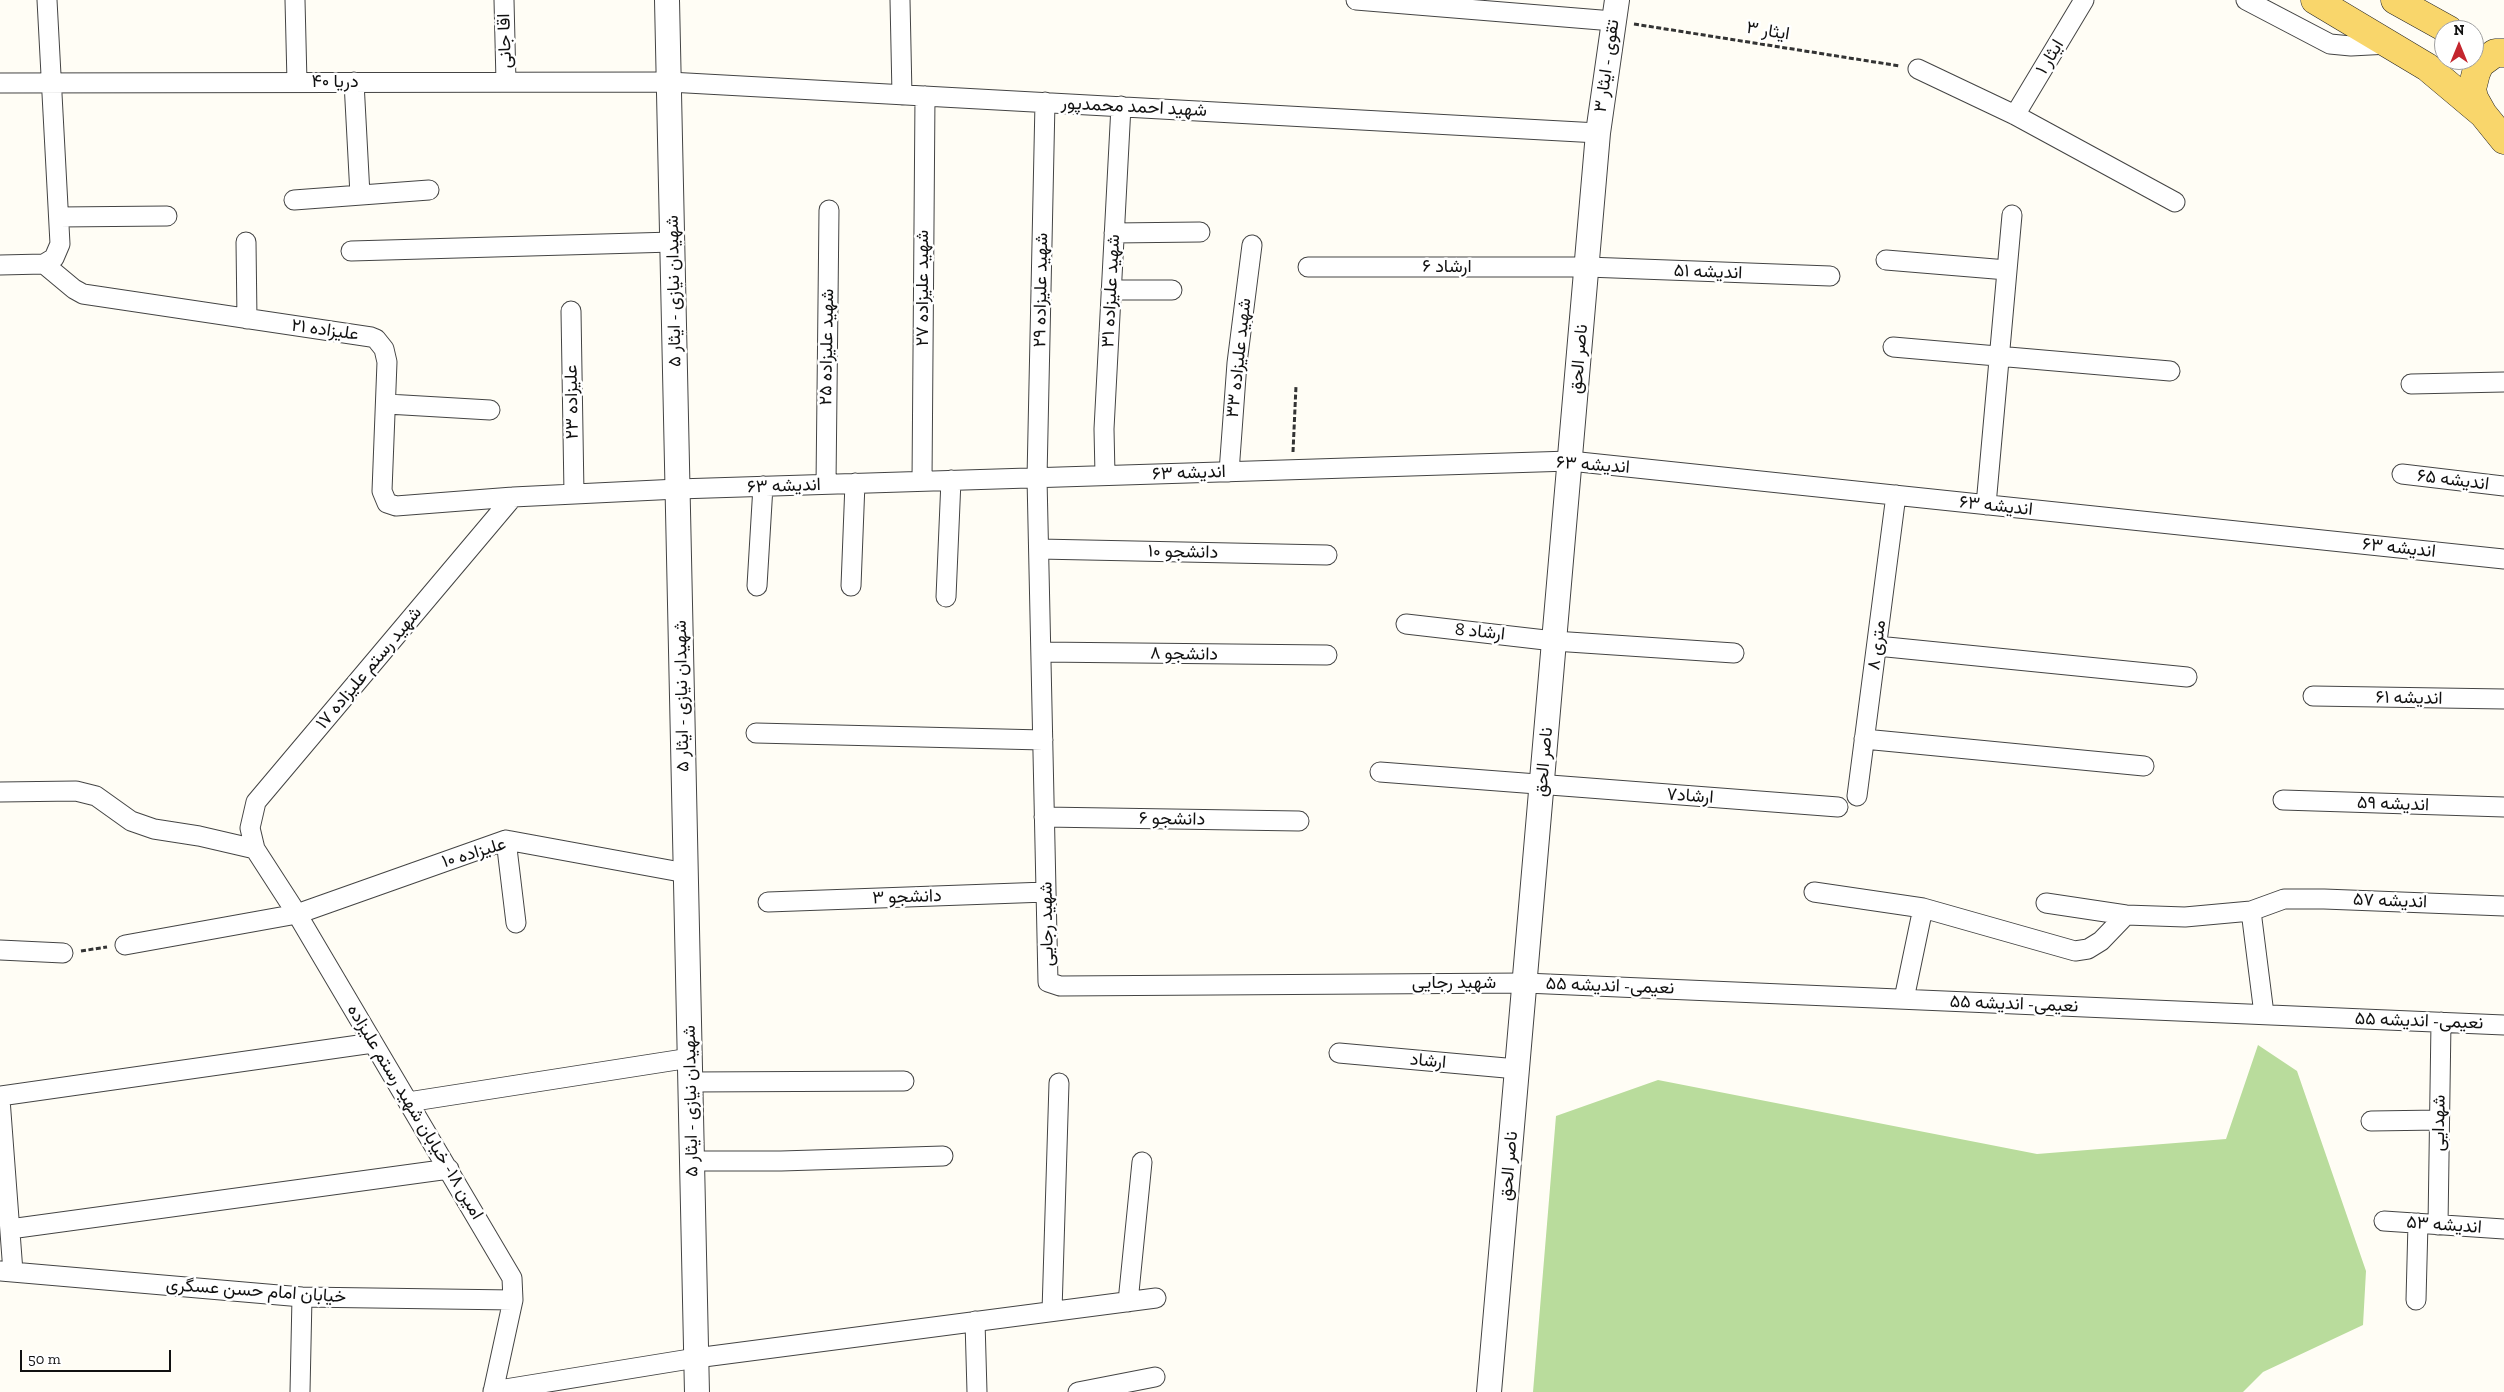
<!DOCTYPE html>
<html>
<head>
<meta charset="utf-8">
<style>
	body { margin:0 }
	#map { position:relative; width:2504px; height:1392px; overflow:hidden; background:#fffdf5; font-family:"Zilla Slab",serif }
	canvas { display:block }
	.north { position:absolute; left:2434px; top:20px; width:50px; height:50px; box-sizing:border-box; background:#fff; border:1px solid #a0a0a0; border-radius:50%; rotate:0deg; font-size:14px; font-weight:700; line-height:20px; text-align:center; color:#111 }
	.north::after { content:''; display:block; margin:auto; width:18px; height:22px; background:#c4262e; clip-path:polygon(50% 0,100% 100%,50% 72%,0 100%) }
	.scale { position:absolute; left:20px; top:1350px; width:151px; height:22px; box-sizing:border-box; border:2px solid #111; border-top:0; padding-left:6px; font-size:15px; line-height:18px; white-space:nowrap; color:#111; -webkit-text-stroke:4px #fff; paint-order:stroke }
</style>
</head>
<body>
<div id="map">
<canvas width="2504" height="1392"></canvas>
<div class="north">N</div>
<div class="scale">50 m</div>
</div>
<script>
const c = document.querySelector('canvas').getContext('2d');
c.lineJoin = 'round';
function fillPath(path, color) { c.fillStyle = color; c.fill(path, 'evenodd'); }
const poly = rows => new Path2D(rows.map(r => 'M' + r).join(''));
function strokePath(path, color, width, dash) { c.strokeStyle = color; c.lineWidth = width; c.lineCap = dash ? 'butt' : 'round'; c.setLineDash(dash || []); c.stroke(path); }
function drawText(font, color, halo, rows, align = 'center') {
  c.font = font + ' "Zilla Slab",Vazirmatn,serif'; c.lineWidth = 5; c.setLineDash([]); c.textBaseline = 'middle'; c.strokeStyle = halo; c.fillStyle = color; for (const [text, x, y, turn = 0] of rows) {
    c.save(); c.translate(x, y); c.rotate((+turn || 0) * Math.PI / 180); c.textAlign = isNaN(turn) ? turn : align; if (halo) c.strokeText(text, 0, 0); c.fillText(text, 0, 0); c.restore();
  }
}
fillPath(poly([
	[2258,1045,2297,1071,2366,1271,2363,1325,2263,1372,2243,1392,1533,1392,1556,1116,1658,1080,2037,1154,2226,1139]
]), '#b9dc9c');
const minor = poly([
	[295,0,297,82],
	[504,0,506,82],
	[900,0,902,95],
	[1356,0,1613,21],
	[2246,0,2330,44,2351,46,2389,44],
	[1918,69,2015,115,2175,202],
	[354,82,360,195],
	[0,83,669,82,1598,133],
	[1045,102,1037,478,1048,982,1060,986,1525,983,2504,1025],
	[2015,115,2084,0],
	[294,200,429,190],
	[59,217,167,216],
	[1114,233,1200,232],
	[246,242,247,319],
	[351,251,673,242],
	[1886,260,2007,270],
	[44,264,74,289,83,294,371,337,376,339,384,349,387,362,382,491,387,503,396,506,513,497,678,489,1570,461,2504,559],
	[44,264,54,258,60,244,47,0],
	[0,265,44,264],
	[1308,267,1587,267,1830,276],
	[1111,290,1172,290],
	[571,311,574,494],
	[1893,347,2170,371],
	[2411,384,2504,382],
	[387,404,490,410],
	[1229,472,1237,363,1252,245],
	[2402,474,2504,486],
	[1105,475,1104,429,1121,106],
	[922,481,925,96],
	[826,484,829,210],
	[1986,505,2012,215],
	[1039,549,1327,555],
	[757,586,763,486],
	[851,586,855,483],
	[946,597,951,480],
	[1406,624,1554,641,1734,653],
	[1877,646,2187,677],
	[1041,652,1327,655],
	[2313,696,2504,699],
	[756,733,1043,740],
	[1864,739,2144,766],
	[1380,772,1838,807],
	[0,792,76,791,96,796,131,821,154,829,199,836,255,849],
	[1857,796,1896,495],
	[2283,800,2504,807],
	[1044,817,1299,821],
	[506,840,516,923],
	[1814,892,1923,908,2075,951,2088,949,2101,941,2126,915],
	[768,902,1046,892],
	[2046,903,2126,915,2185,917,2251,911],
	[125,945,297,914,506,840,686,873],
	[0,950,63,953],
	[1904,999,1923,908],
	[2264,1014,2251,911,2284,899,2324,899,2504,906],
	[1339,1053,1517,1069],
	[690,1082,904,1081],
	[0,1096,373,1043],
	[0,1099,13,1272],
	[408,1102,690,1058],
	[2371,1121,2439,1120],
	[692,1161,781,1161,943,1156],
	[2384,1221,2504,1229],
	[2438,1225,2441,1022],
	[10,1229,449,1169],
	[0,1271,302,1297,513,1300],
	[2416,1300,2418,1223],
	[1128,1302,1142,1162],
	[1052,1311,1059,1083],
	[975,1321,977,1392],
	[493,1391,696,1358,1156,1298],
	[300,1392,302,1297],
	[493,1392,513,1300,512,1278,297,914,255,849,250,828,256,802,513,497],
	[1078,1392,1155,1377]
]);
const tertiary = poly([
	[667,0,697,1392],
	[1489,1392,1598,133,1617,0]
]);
const primary = poly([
	[2315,0,2427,67,2483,114],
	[2395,0,2449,30],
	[2504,53,2495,53,2480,64,2476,73,2472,89,2474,98,2483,114,2504,140]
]);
strokePath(minor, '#444', 21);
strokePath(tertiary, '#444', 26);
strokePath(primary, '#222', 29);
strokePath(poly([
	[1634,24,1900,66],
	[1293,452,1296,386],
	[81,951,107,947]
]), '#333', 3, [5, 2.5]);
strokePath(minor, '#fff', 19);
strokePath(tertiary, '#fff', 24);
strokePath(primary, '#f9d66b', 28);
drawText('18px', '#111', '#fff', [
	["ایثار ۳",1768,31,9],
	["اقا جانی",505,41,-92],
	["ایثار ۱",2050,57,-59],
	["تقوی - ایثار ۳",1607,66,-82],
	["دریا ۴۰",335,82],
	["شهید احمد محمدپور",1134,107,3],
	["ارشاد ۶",1447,267],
	["اندیشه ۵۱",1708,272,2],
	["شهید علیزاده ۲۷",923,288,-90],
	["شهید علیزاده ۲۹",1041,290,-89],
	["شهیدان نیازی - ایثار ۵",674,291,-91],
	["شهید علیزاده ۳۱",1111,291,-87],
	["علیزاده ۲۱",325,330,8],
	["شهید علیزاده ۲۵",827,347,-89],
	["شهید علیزاده ۳۳",1239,358,-84],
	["ناصر الحق",1579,359,-85],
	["علیزاده ۲۳",572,402,-91],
	["اندیشه ۶۳",1593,465,4],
	["اندیشه ۶۳",1189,473,-2],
	["اندیشه ۶۵",2453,480,7],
	["اندیشه ۶۳",784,486,-2],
	["اندیشه ۶۳",1996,506,6],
	["اندیشه ۶۳",2399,548,6],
	["دانشجو ۱۰",1183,552,1],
	["ارشاد 8",1480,632,6],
	["۸ متری",1877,645,-83],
	["دانشجو ۸",1184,654,1],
	["۱۷ شهید رستم علیزاده",369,668,-50],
	["شهیدان نیازی - ایثار ۵",682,696,-91],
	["اندیشه ۶۱",2409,698,1],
	["ناصر الحق",1544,762,-85],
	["ارشاد۷",1690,796,4],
	["اندیشه ۵۹",2393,804,2],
	["دانشجو ۶",1172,819,1],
	["علیزاده ۱۰",474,853,-17],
	["دانشجو ۳",907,897,-2],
	["اندیشه ۵۷",2390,901,2],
	["شهید رجایی",1047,924,-91],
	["شهید رجایی",1454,983],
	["نعیمی- اندیشه ۵۵",1610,986,2],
	["نعیمی- اندیشه ۵۵",2014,1004,2],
	["نعیمی- اندیشه ۵۵",2419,1021,2],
	["ارشاد",1428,1061,5],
	["شهیدان نیازی - ایثار ۵",691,1101,-91],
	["امین ۱۸- خيابان شهيد رستم عليزاده",415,1112,59],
	["شهدایی",2439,1123,-89],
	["ناصر الحق",1509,1166,-85],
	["اندیشه ۵۳",2444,1225,4],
	["خیابان امام حسن عسگری",256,1291,4]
]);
</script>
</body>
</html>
